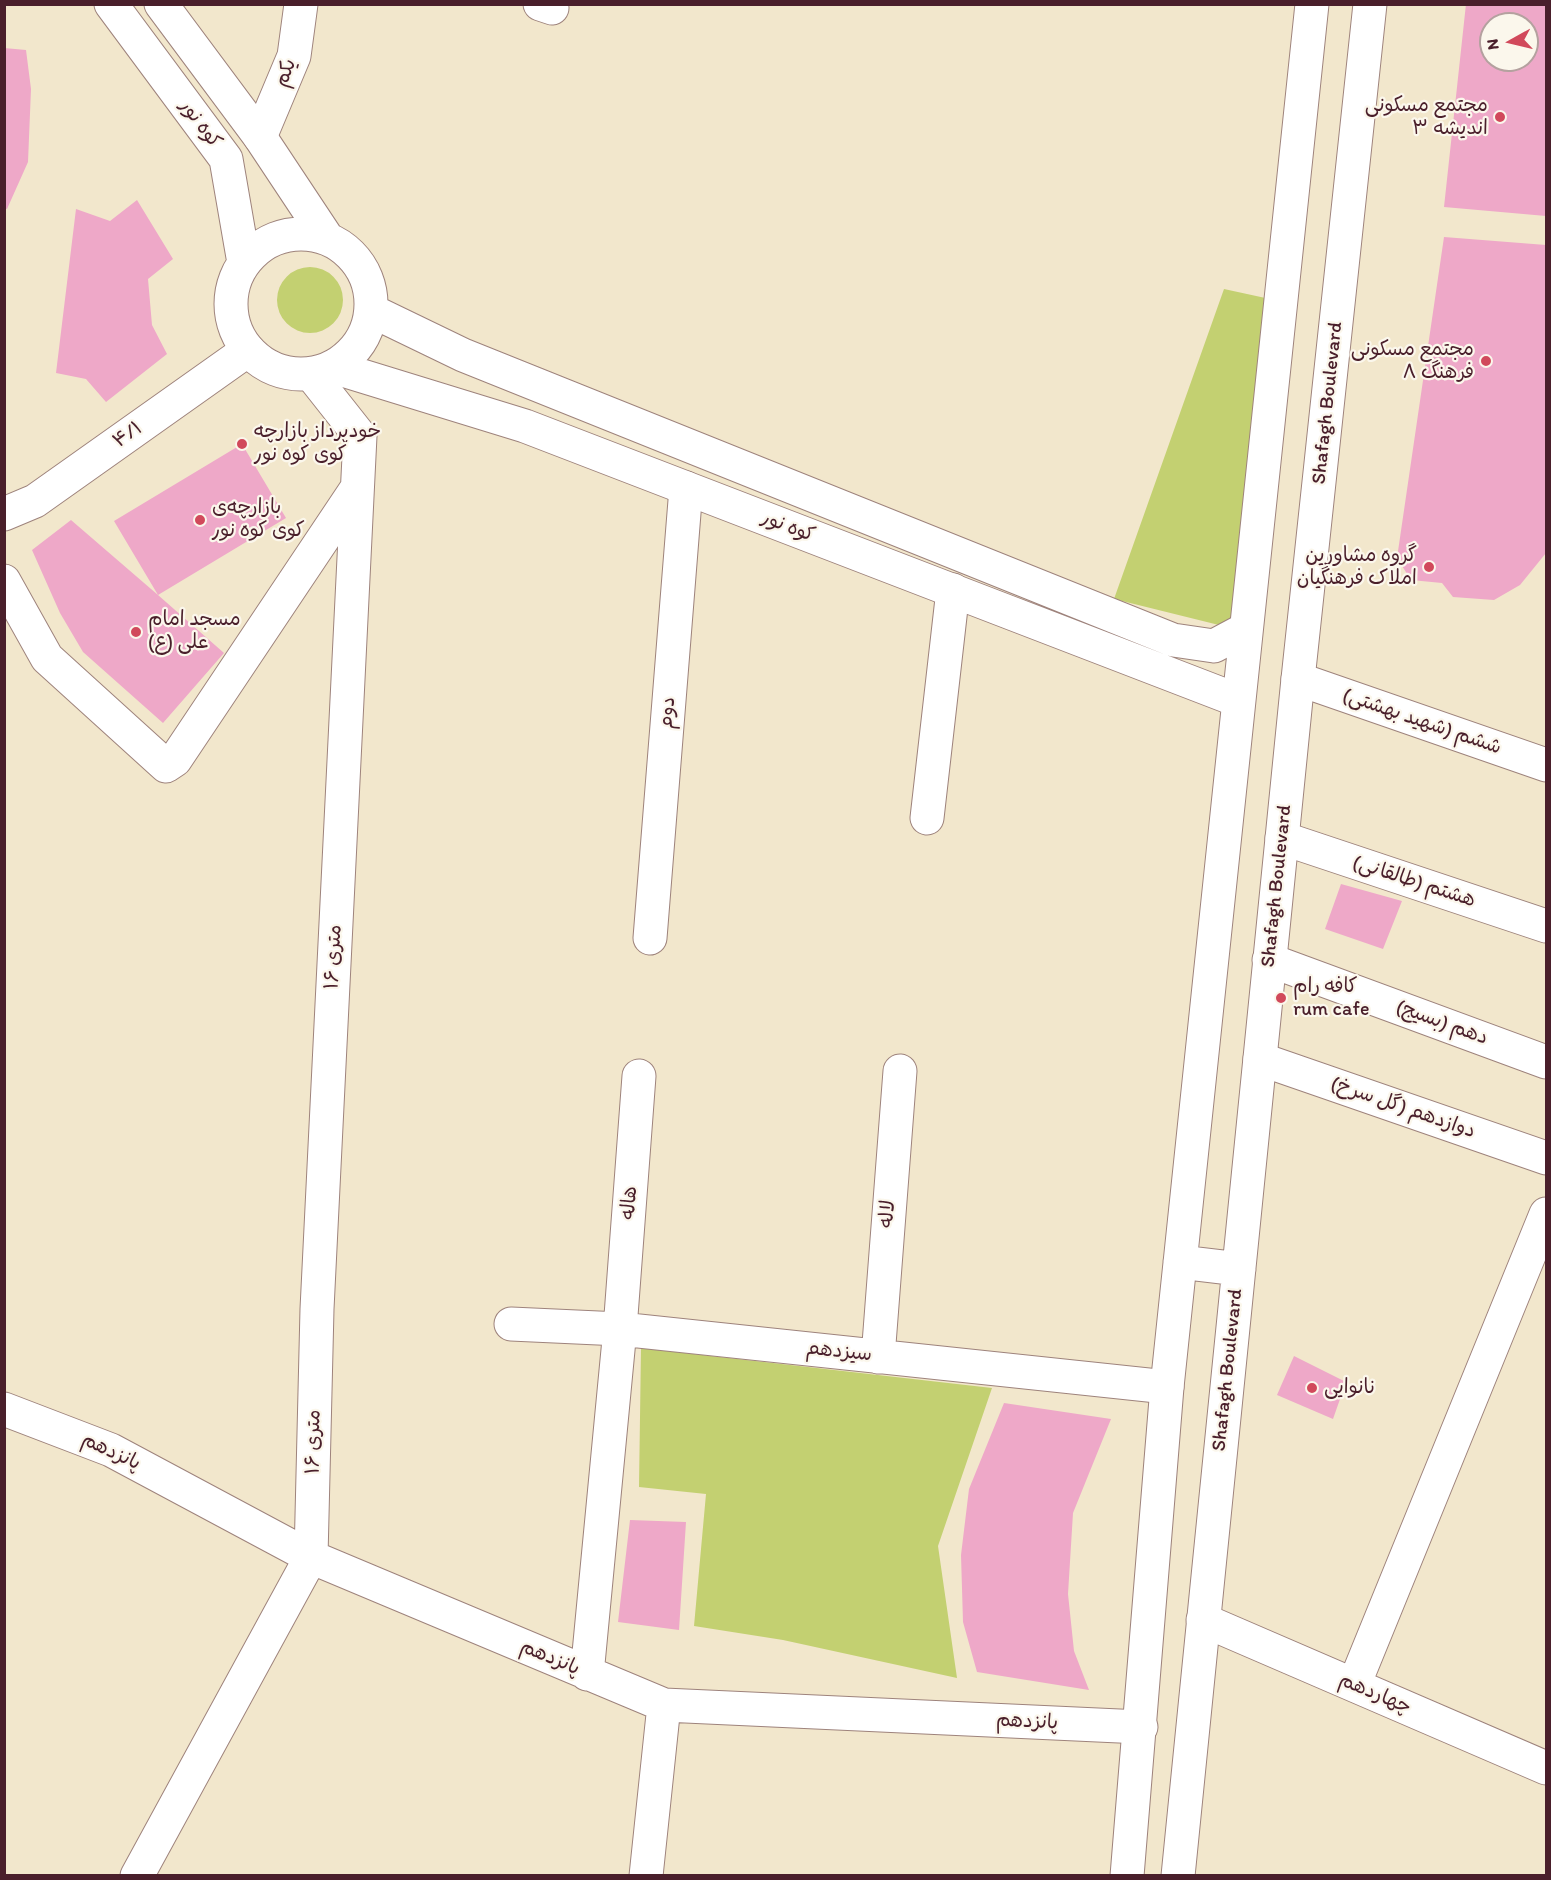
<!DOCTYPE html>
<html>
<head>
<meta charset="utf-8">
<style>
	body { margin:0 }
	#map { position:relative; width:1551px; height:1880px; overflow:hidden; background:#f2e7cc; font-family:Itim,sans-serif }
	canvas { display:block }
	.frame { position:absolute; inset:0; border:6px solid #4a1f2b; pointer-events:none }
	.north { position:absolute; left:1479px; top:12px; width:60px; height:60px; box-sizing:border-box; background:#fbf7ec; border:2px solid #b4a19f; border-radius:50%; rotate:262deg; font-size:16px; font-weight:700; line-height:24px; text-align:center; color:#4a1f2b }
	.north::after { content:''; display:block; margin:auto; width:21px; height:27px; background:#d1495b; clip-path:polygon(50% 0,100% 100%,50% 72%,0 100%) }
</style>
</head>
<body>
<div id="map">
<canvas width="1551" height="1880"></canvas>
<div class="frame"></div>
<div class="north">N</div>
</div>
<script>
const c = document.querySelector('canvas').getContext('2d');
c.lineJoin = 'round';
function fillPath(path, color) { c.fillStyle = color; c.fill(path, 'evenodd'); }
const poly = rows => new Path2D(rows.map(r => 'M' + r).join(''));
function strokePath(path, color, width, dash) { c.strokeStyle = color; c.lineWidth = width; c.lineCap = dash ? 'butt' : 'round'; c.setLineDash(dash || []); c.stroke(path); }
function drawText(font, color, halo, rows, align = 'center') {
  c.font = font + ' Itim,"Playpen Sans Arabic",sans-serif'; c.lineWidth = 4.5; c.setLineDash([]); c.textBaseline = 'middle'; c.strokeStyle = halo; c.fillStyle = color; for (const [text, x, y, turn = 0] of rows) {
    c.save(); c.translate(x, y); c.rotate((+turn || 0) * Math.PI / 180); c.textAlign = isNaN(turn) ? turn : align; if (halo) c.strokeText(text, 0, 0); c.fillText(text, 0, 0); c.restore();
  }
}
fillPath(poly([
	'277 300a33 33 0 1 1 66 0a33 33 0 1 1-66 0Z',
	[1224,289,1270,299,1231,628,1114,599],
	[641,1348,992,1388,938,1546,957,1678,783,1640,694,1626,706,1494,639,1487]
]), '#c3d071');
fillPath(poly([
	[1466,4,1546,4,1546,216,1444,207],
	[1491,24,1527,24,1527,60,1491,60],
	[4,48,26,50,31,89,28,162,7,209,4,208],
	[137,200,173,259,148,279,152,325,167,354,106,402,86,379,56,373,76,209,110,221],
	[1444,237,1546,245,1546,553,1520,585,1494,600,1453,597,1442,583,1411,580,1397,558],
	[242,444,286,518,158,595,224,653,163,723,83,652,60,613,32,550,71,520,158,595,114,521],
	[1341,884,1402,901,1383,949,1325,929],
	[1294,1356,1346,1382,1333,1419,1277,1395],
	[1004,1403,1111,1419,1073,1513,1068,1594,1074,1651,1089,1690,977,1672,963,1622,961,1555,969,1489],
	[630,1520,686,1522,679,1630,618,1622]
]), '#eea8c8');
const minor = poly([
	[540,4,552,8],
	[260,137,294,56,301,4],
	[4,514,35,501,248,350],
	[4,581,47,658,166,766,175,760,355,491],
	[1298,679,1546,765],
	[927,818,953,590],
	[1282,838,1546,926],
	[650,938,686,488],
	[1269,960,1546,1062],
	[1260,1059,1546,1158],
	[511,1324,620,1329,1167,1387],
	[878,1357,900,1071],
	[4,1409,111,1450,311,1557,664,1705,1141,1727],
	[1203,1620,1546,1768],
	[587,1674,620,1329,639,1076],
	[1354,1685,1546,1214],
	[137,1876,311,1557,317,1309,360,436,311,374],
	[646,1876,664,1705]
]);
const tertiary = poly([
	[111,4,226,159,244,263],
	[161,4,260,137,327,238],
	'231 304a70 70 0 1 1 140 0a70 70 0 1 1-140 0Z',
	[372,311,463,355,1173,640,1214,646,1244,630],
	[333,367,525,426,1237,700]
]);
const secondary = poly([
	[1180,1262,1239,1269],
	[1127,1876,1167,1387,1312,4],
	[1178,1876,1298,679,1370,4]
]);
strokePath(minor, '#9e837c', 35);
strokePath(tertiary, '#9e837c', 35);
strokePath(secondary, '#9e837c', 35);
strokePath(minor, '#fff', 33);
strokePath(tertiary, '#fff', 33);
strokePath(secondary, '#fff', 33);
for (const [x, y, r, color] of [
	[1500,117,6,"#d1495b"],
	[1486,361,6,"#d1495b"],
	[242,444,6,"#d1495b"],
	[200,520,6,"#d1495b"],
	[1429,567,6,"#d1495b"],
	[136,632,6,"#d1495b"],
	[1281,998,6,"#d1495b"],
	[1312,1388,6,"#d1495b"]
]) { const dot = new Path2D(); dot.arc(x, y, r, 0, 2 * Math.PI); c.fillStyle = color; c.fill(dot); strokePath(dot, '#fbf7ec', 2); }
drawText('20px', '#4a1f2b', '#fbf7ec', [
	["یکم",286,73,-69],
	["کوه نور",200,124,53],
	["Shafagh Boulevard",1328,403,-84],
	["۴/۱",128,435,-35],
	["کوه نور",788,527,21],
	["دوم",668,713,-85],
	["ششم (شهید بهشتی)",1422,722,19],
	["هشتم (طالقانی)",1414,882,18],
	["Shafagh Boulevard",1277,886,-84],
	["۱۶ متری",334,957,-87],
	["دهم (بسیج)",1442,1023,20],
	["دوازدهم (گل سرخ)",1403,1108,19],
	["هاله",630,1203,-86],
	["لاله",888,1214,-86],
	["سیزدهم",839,1352,6],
	["Shafagh Boulevard",1228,1370,-84],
	["۱۶ متری",314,1442,-89],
	["پانزدهم",111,1452,25],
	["پانزدهم",550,1658,23],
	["چهاردهم",1375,1694,23],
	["پانزدهم",1027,1722,3]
]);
drawText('20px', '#4a1f2b', '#fbf7ec', [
	["مجتمع مسکونی",1488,106,"right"],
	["اندیشه ۳",1488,129,"right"],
	["مجتمع مسکونی",1474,350,"right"],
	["فرهنگ ۸",1474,373,"right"],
	["خودپرداز بازارچه",254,432],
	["کوی کوه نور",254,455],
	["بازارچه‌ی",212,508],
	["کوی کوه نور",212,531],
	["گروه مشاورین",1417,556,"right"],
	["املاک فرهنگیان",1417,579,"right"],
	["مسجد امام",148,620],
	["علی (ع)",148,643],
	["کافه رام",1293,987],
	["rum cafe",1293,1010],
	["نانوایی",1324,1388]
], 'left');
</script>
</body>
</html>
